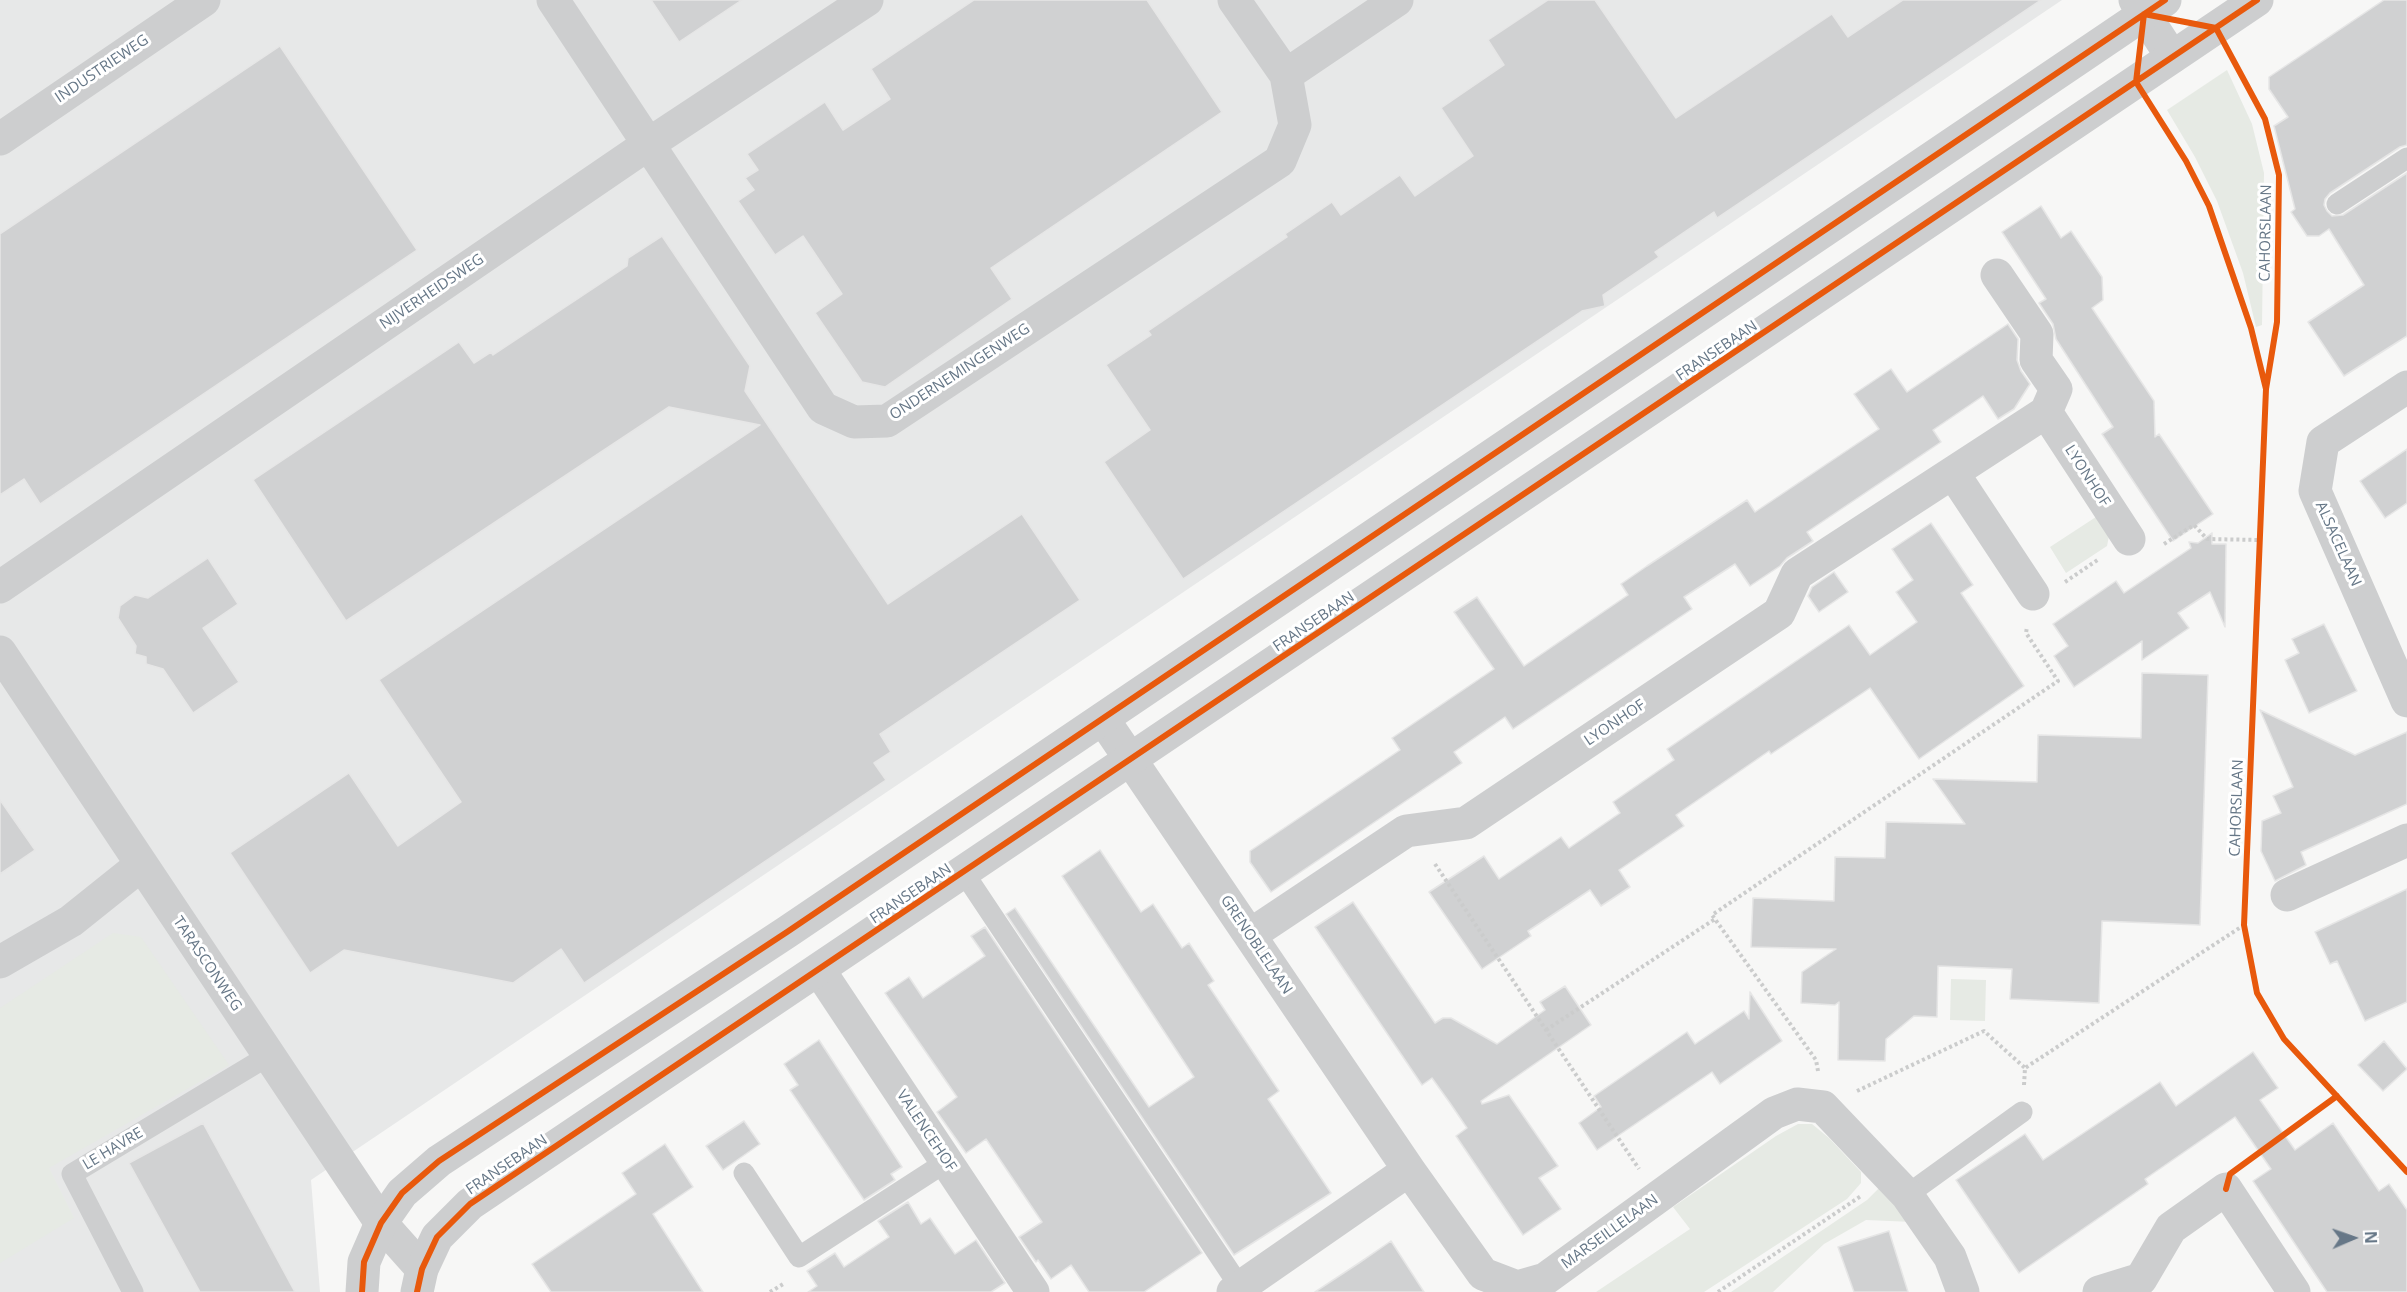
<!DOCTYPE html>
<html>
<head>
<meta charset="utf-8">
<style>
	body { margin:0 }
	#map { position:relative; width:2407px; height:1292px; overflow:hidden; background:#f7f7f6; font-family:"Open Sans",sans-serif }
	canvas { display:block }
	.north { position:absolute; left:2323px; top:1208px; width:60px; height:60px; -webkit-text-stroke:4px #fff; paint-order:stroke; rotate:88deg; font-size:16px; font-weight:700; line-height:24px; text-align:center; color:#667787 }
	.north::after { content:''; display:block; margin:auto; width:21px; height:27px; background:#667787; clip-path:polygon(50% 0,100% 100%,50% 72%,0 100%) }
</style>
</head>
<body>
<div id="map">
<canvas width="2407" height="1292"></canvas>
<div class="north">N</div>
</div>
<script>
const c = document.querySelector('canvas').getContext('2d');
c.lineJoin = 'round';
function fillPath(path, color) { c.fillStyle = color; c.fill(path, 'evenodd'); }
const poly = rows => new Path2D(rows.map(r => 'M' + r).join(''));
function strokePath(path, color, width, dash) { c.strokeStyle = color; c.lineWidth = width; c.lineCap = dash ? 'butt' : 'round'; c.setLineDash(dash || []); c.stroke(path); }
function drawText(font, color, halo, rows, align = 'center') {
  c.font = font + ' "Open Sans",sans-serif'; c.lineWidth = 6; c.setLineDash([]); c.textBaseline = 'middle'; c.strokeStyle = halo; c.fillStyle = color; for (const [text, x, y, turn = 0] of rows) {
    c.save(); c.translate(x, y); c.rotate((+turn || 0) * Math.PI / 180); c.textAlign = isNaN(turn) ? turn : align; if (halo) c.strokeText(text, 0, 0); c.fillText(text, 0, 0); c.restore();
  }
}
fillPath(poly([
	[0,0,2062,0,311,1180,320,1292,0,1292]
]), '#e7e8e8');
fillPath(poly([
	[2227,70,2252,124,2264,173,2262,325,2256,327,2243,273,2217,201,2195,157,2167,110],
	[2099,515,2110,531,2107,546,2066,573,2050,547],
	[113,933,141,937,229,1065,49,1168,74,1218,0,1263,0,1008],
	[1951,979,1986,980,1985,1021,1950,1020],
	[1798,1124,1812,1124,1829,1138,1861,1172,1861,1183,1847,1199,1704,1292,1596,1292,1690,1229,1673,1207,1776,1136],
	[1879,1188,1913,1222,1866,1220,1824,1244,1773,1292,1731,1292,1867,1200]
]), '#e6eae4');
const building = poly([
	[651,0,742,0,679,42,651,0],
	[974,0,1147,0,1222,112,991,268,1012,299,885,387,862,382,815,313,842,294,803,236,775,255,738,201,754,190,745,178,758,170,747,154,825,102,843,130,890,99,871,69,974,0],
	[1548,0,1595,0,1676,118,1832,14,1848,37,1903,0,2041,0,1717,218,1714,212,1655,252,1659,257,1603,295,1605,306,1582,311,1183,579,1104,462,1150,430,1106,365,1151,335,1148,331,1287,237,1285,234,1332,202,1341,215,1400,175,1415,196,1473,156,1441,108,1504,65,1488,40,1548,0],
	[2384,0,2407,0,2407,145,2400,147,2330,193,2325,199,2324,205,2327,211,2332,216,2343,215,2407,173,2407,336,2344,376,2308,322,2364,285,2329,229,2319,236,2307,236,2291,212,2295,209,2274,126,2288,117,2269,89,2269,77,2384,0],
	[280,46,417,250,40,504,24,479,0,495,0,234,280,46],
	[2041,206,2061,238,2071,231,2102,277,2103,300,2092,308,2154,401,2155,437,2159,434,2213,514,2173,541,2102,434,2113,427,2056,339,2053,324,2039,303,2046,299,2002,232,2041,206],
	[662,236,750,366,745,391,888,604,1022,514,1080,600,880,734,891,752,874,763,886,780,584,983,561,949,513,983,344,950,310,973,230,853,349,773,398,846,461,802,379,680,760,425,669,407,346,621,253,480,459,342,474,363,491,352,493,355,627,266,628,258,662,236],
	[2008,324,2018,339,2017,360,2021,371,2030,384,2014,409,1998,419,1983,396,1933,430,1941,442,1807,532,1813,541,1787,558,1780,566,1750,586,1735,564,1684,597,1692,609,1513,729,1505,717,1454,752,1462,763,1271,892,1250,862,1250,851,1400,750,1392,738,1494,669,1454,612,1477,597,1524,666,1628,595,1621,584,1647,566,1747,500,1755,512,1879,429,1854,394,1891,369,1907,392,2008,324],
	[2407,449,2407,503,2385,518,2360,481,2407,449],
	[1931,523,1973,585,1961,593,2024,686,1919,759,1870,688,1771,754,1769,751,1676,815,1684,826,1619,870,1630,887,1601,906,1590,890,1528,931,1531,936,1482,969,1429,892,1484,856,1499,879,1561,837,1569,848,1620,813,1613,802,1674,760,1667,749,1849,625,1870,655,1917,622,1896,592,1913,580,1892,549,1931,523],
	[2212,533,2212,544,2226,544,2225,627,2210,592,2178,613,2189,628,2142,660,2142,641,2074,687,2054,656,2068,646,2053,624,2116,581,2124,593,2191,548,2189,542,2198,543,2212,533],
	[208,558,238,604,203,628,239,682,193,713,163,669,146,664,146,657,135,654,136,646,118,618,120,606,135,595,148,598,208,558],
	[1834,572,1848,592,1819,612,1808,596,1812,587,1834,572],
	[2324,624,2357,691,2309,713,2285,660,2299,653,2292,639,2324,624],
	[2142,673,2208,675,2200,925,2102,921,2099,1003,2010,999,2012,969,1938,966,1937,1017,1914,1016,1886,1039,1885,1061,1838,1060,1839,1002,1835,1005,1801,1003,1802,972,1836,949,1751,947,1753,898,1834,901,1835,857,1885,858,1886,822,1965,824,1933,779,2037,782,2038,735,2141,738,2142,673],
	[2260,710,2355,755,2407,732,2407,804,2301,852,2306,865,2275,881,2261,851,2262,821,2281,813,2273,796,2293,787,2260,710],
	[0,800,35,850,0,874,0,800],
	[1100,850,1141,912,1153,904,1182,948,1189,943,1214,981,1208,985,1279,1091,1268,1099,1331,1193,1234,1255,1006,914,1015,908,1149,1107,1194,1077,1062,876,1100,850],
	[2407,889,2407,1002,2365,1021,2337,961,2330,964,2315,932,2407,889],
	[1353,902,1435,1023,1443,1018,1451,1018,1497,1044,1545,1010,1540,1002,1565,986,1591,1025,1481,1101,1482,1104,1509,1095,1558,1166,1539,1178,1561,1209,1523,1235,1456,1136,1467,1128,1450,1103,1432,1078,1422,1085,1315,927,1353,902],
	[985,927,1202,1253,1144,1292,1089,1292,1071,1265,1051,1279,1038,1260,1036,1262,1019,1237,1042,1222,986,1139,966,1153,937,1112,957,1097,885,993,909,977,923,998,985,956,971,936,985,927],
	[1750,992,1782,1041,1720,1084,1712,1072,1597,1150,1579,1123,1601,1107,1594,1096,1687,1032,1695,1044,1744,1011,1749,1019,1750,992],
	[819,1040,902,1167,891,1174,895,1180,864,1200,790,1090,798,1085,784,1064,819,1040],
	[2384,1041,2407,1069,2383,1091,2358,1065,2384,1041],
	[2253,1052,2278,1088,2260,1100,2295,1150,2333,1123,2379,1191,2389,1184,2407,1210,2407,1292,2327,1292,2253,1181,2271,1169,2235,1117,2145,1179,2148,1184,2019,1273,1956,1180,2025,1134,2043,1160,2160,1082,2176,1106,2253,1052],
	[744,1121,760,1144,723,1170,706,1146,744,1121],
	[203,1123,256,1220,295,1292,200,1292,129,1163,203,1123],
	[665,1144,693,1187,653,1214,703,1292,551,1292,532,1264,636,1194,622,1173,665,1144],
	[908,1202,921,1224,930,1218,955,1254,976,1240,1005,1283,991,1292,808,1292,817,1286,807,1271,835,1253,844,1267,889,1237,878,1221,908,1202],
	[1889,1231,1908,1292,1854,1292,1838,1247,1889,1231],
	[1391,1241,1424,1292,1315,1292,1359,1263,1391,1241]
]);
fillPath(building, '#d0d1d2');
strokePath(building, '#e6e6e6', 1.5);
strokePath(poly([
	[2164,544,2194,525,2207,539,2259,540],
	[2065,582,2099,559],
	[1435,864,1639,1169],
	[1546,1030,1715,919],
	[1818,1071,1816,1060,1712,915,2058,681,2026,633,2027,627],
	[2024,1085,2025,1068,2244,925],
	[1857,1091,1984,1031,2025,1068],
	[770,1292,785,1283],
	[1718,1292,1861,1196]
]), '#cbcccc', 4, [3, 3]);
strokePath(poly([
	[2337,204,2407,158],
	[964,873,1240,1287],
	[744,1173,799,1257,946,1162],
	[1907,1195,2022,1112],
	[133,1292,72,1174,268,1056]
]), '#cdcecf', 21);
strokePath(poly([
	[553,0,823,408,854,422,887,421,1280,161,1295,125,1286,75,1234,0],
	[2135,0,2172,57],
	[1286,75,1397,0],
	[0,139,204,0],
	[1997,275,2037,334,2036,360,2056,389,2046,412,2129,539],
	[2407,387,2323,442,2315,491,2407,701],
	[1953,473,2033,594],
	[0,587,647,145,867,0],
	[0,652,381,1223,422,1269],
	[1103,719,1409,1170],
	[2287,895,2407,840],
	[1250,935,1406,831,1466,823,1779,613,1797,574,2046,412],
	[0,962,71,921,141,865],
	[819,970,1033,1292],
	[1233,1292,1409,1170,1483,1274,1517,1287,1545,1279,1774,1113,1797,1104,1823,1107,1907,1195,1950,1257,1963,1292],
	[2099,1292,2141,1279,2171,1228,2226,1189,2294,1292]
]), '#cdcecf', 33);
strokePath(poly([
	[362,1292,364,1262,381,1223,402,1193,439,1161,787,932,2165,0],
	[417,1292,422,1269,437,1237,470,1204,2257,0]
]), '#cdcecf', 33);
strokePath(poly([
	[2266,389,2251,328,2209,206,2186,161,2136,82,2144,14,2216,28,2265,119,2279,175,2277,322,2266,389,2244,925,2257,993,2284,1039,2407,1172],
	[2226,1189,2230,1174,2337,1096],
	[362,1292,364,1262,381,1223,402,1193,439,1161,787,932,2165,0],
	[417,1292,422,1269,437,1237,470,1204,2257,0]
]), '#e8590c', 6);
drawText('15px', '#667787', '#fff', [
	["INDUSTRIEWEG",102,69,-34],
	["CAHORSLAAN",2266,233,-89],
	["NIJVERHEIDSWEG",432,292,-34],
	["FRANSEBAAN",1717,351,-34],
	["ONDERNEMINGENWEG",960,372,-33],
	["LYONHOF",2087,476,57],
	["ALSACELAAN",2338,544,66],
	["FRANSEBAAN",1314,622,-34],
	["LYONHOF",1615,723,-34],
	["CAHORSLAAN",2237,808,-88],
	["FRANSEBAAN",911,894,-34],
	["GRENOBLELAAN",1256,945,56],
	["TARASCONWEG",207,964,56],
	["VALENCEHOF",926,1131,56],
	["LE HAVRE",113,1149,-31],
	["FRANSEBAAN",507,1165,-34],
	["MARSEILLELAAN",1610,1232,-36]
]);
</script>
</body>
</html>
